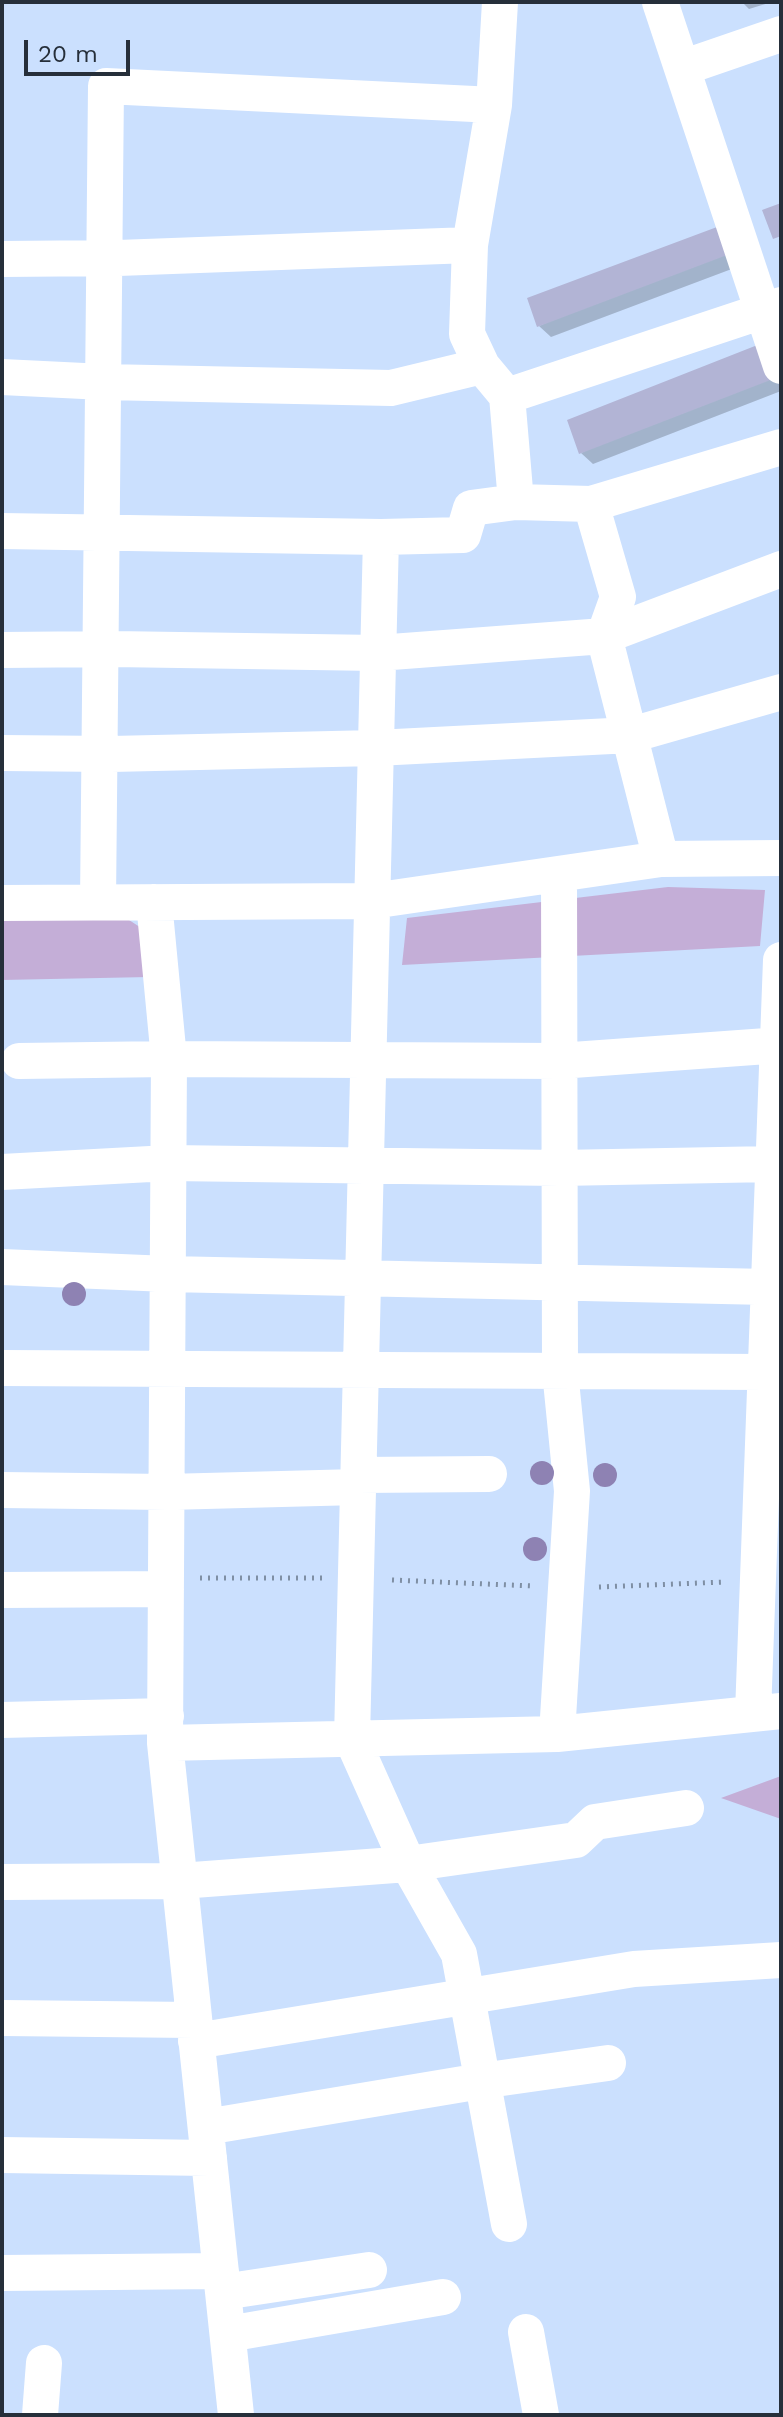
<!DOCTYPE html>
<html>
<head>
<meta charset="utf-8">
<style>
	body { margin:0 }
	#map { position:relative; width:783px; height:2417px; overflow:hidden; background:#cbe0fe; font-family:"Work Sans",sans-serif }
	canvas { display:block }
	.frame { position:absolute; inset:0; border:4px solid #262f3a; pointer-events:none }
	.scale { position:absolute; left:24px; top:40px; width:106px; height:36px; box-sizing:border-box; border:4px solid #262f3a; border-top:0; padding-left:10px; font-size:24px; line-height:28px; white-space:nowrap; color:#262f3a; -webkit-text-stroke:6px #cbe0fe; paint-order:stroke }
</style>
</head>
<body>
<div id="map">
<canvas width="783" height="2417"></canvas>
<div class="frame"></div>
<div class="scale">20 m</div>
</div>
<script>
const c = document.querySelector('canvas').getContext('2d');
c.lineJoin = 'round';
function fillPath(path, color) { c.fillStyle = color; c.fill(path, 'evenodd'); }
const poly = rows => new Path2D(rows.map(r => 'M' + r).join(''));
function strokePath(path, color, width, dash) { c.strokeStyle = color; c.lineWidth = width; c.lineCap = dash ? 'butt' : 'round'; c.setLineDash(dash || []); c.stroke(path); }
fillPath(poly([
	[668,887,765,890,760,946,402,965,407,918],
	[2,920,129,920,149,933,149,977,2,980],
	[781,1776,781,1819,721,1798]
]), '#c4aed7');
fillPath(poly([
	[742,2,772,2,749,9],
	[728,241,737,267,551,337,539,326],
	[771,358,781,385,781,391,593,464,581,453]
]), '#0003');
fillPath(poly([
	[781,203,781,236,773,239,762,210],
	[717,227,727,255,537,327,527,298],
	[760,344,773,379,579,454,567,420]
]), '#b2b4d5');
strokePath(poly([
	[200,1578,322,1578],
	[392,1580,533,1586],
	[599,1587,725,1582]
]), '#7f8fa4', 5, [2, 6]);
strokePath(poly([
	[500,2,494,105,470,245,467,334,482,366,507,396,516,502,591,504,618,597,604,636,661,859],
	[660,2,781,366],
	[682,68,781,34],
	[2,259,118,258,470,245],
	[2,377,104,382,391,388,482,366],
	[507,396,781,305],
	[591,504,781,447],
	[2,531,381,537,463,535,471,508,516,502],
	[381,537,352,1739,408,1864,459,1954,509,2224],
	[2,650,113,649,378,653,604,636,781,569],
	[2,753,111,754,376,748,631,735,781,692],
	[98,902,106,86,494,105],
	[154,902,169,1059,165,1743],
	[2,903,372,901,661,859,781,858],
	[19,1061,169,1059,559,1061,781,1045],
	[2,1172,169,1163,559,1168,773,1164],
	[2,1267,168,1274,768,1287],
	[2,1368,765,1372,781,1366],
	[358,1475,489,1474],
	[2,1490,167,1492,358,1487],
	[2,1590,166,1589],
	[753,1713,781,960],
	[2,1720,166,1716],
	[557,1734,572,1491,560,1371,559,875],
	[2,1882,180,1881,408,1864,576,1840,595,1822,686,1808],
	[2,2018,194,2020],
	[196,2041,634,1969,781,1960],
	[206,2127,481,2081,608,2063],
	[2,2155,209,2158],
	[2,2273,221,2271],
	[223,2292,369,2270],
	[526,2332,541,2415],
	[228,2334,443,2297],
	[40,2415,44,2363],
	[236,2415,165,1743,557,1734,781,1711]
]), '#fff', 36);
c.fillStyle = '#8e82b3';
for (const [x, y] of [
	[74,1294],
	[542,1473],
	[605,1475],
	[535,1549]
]) { c.beginPath(); c.arc(x, y, 12, 0, 2 * Math.PI); c.fill(); }
</script>
</body>
</html>
